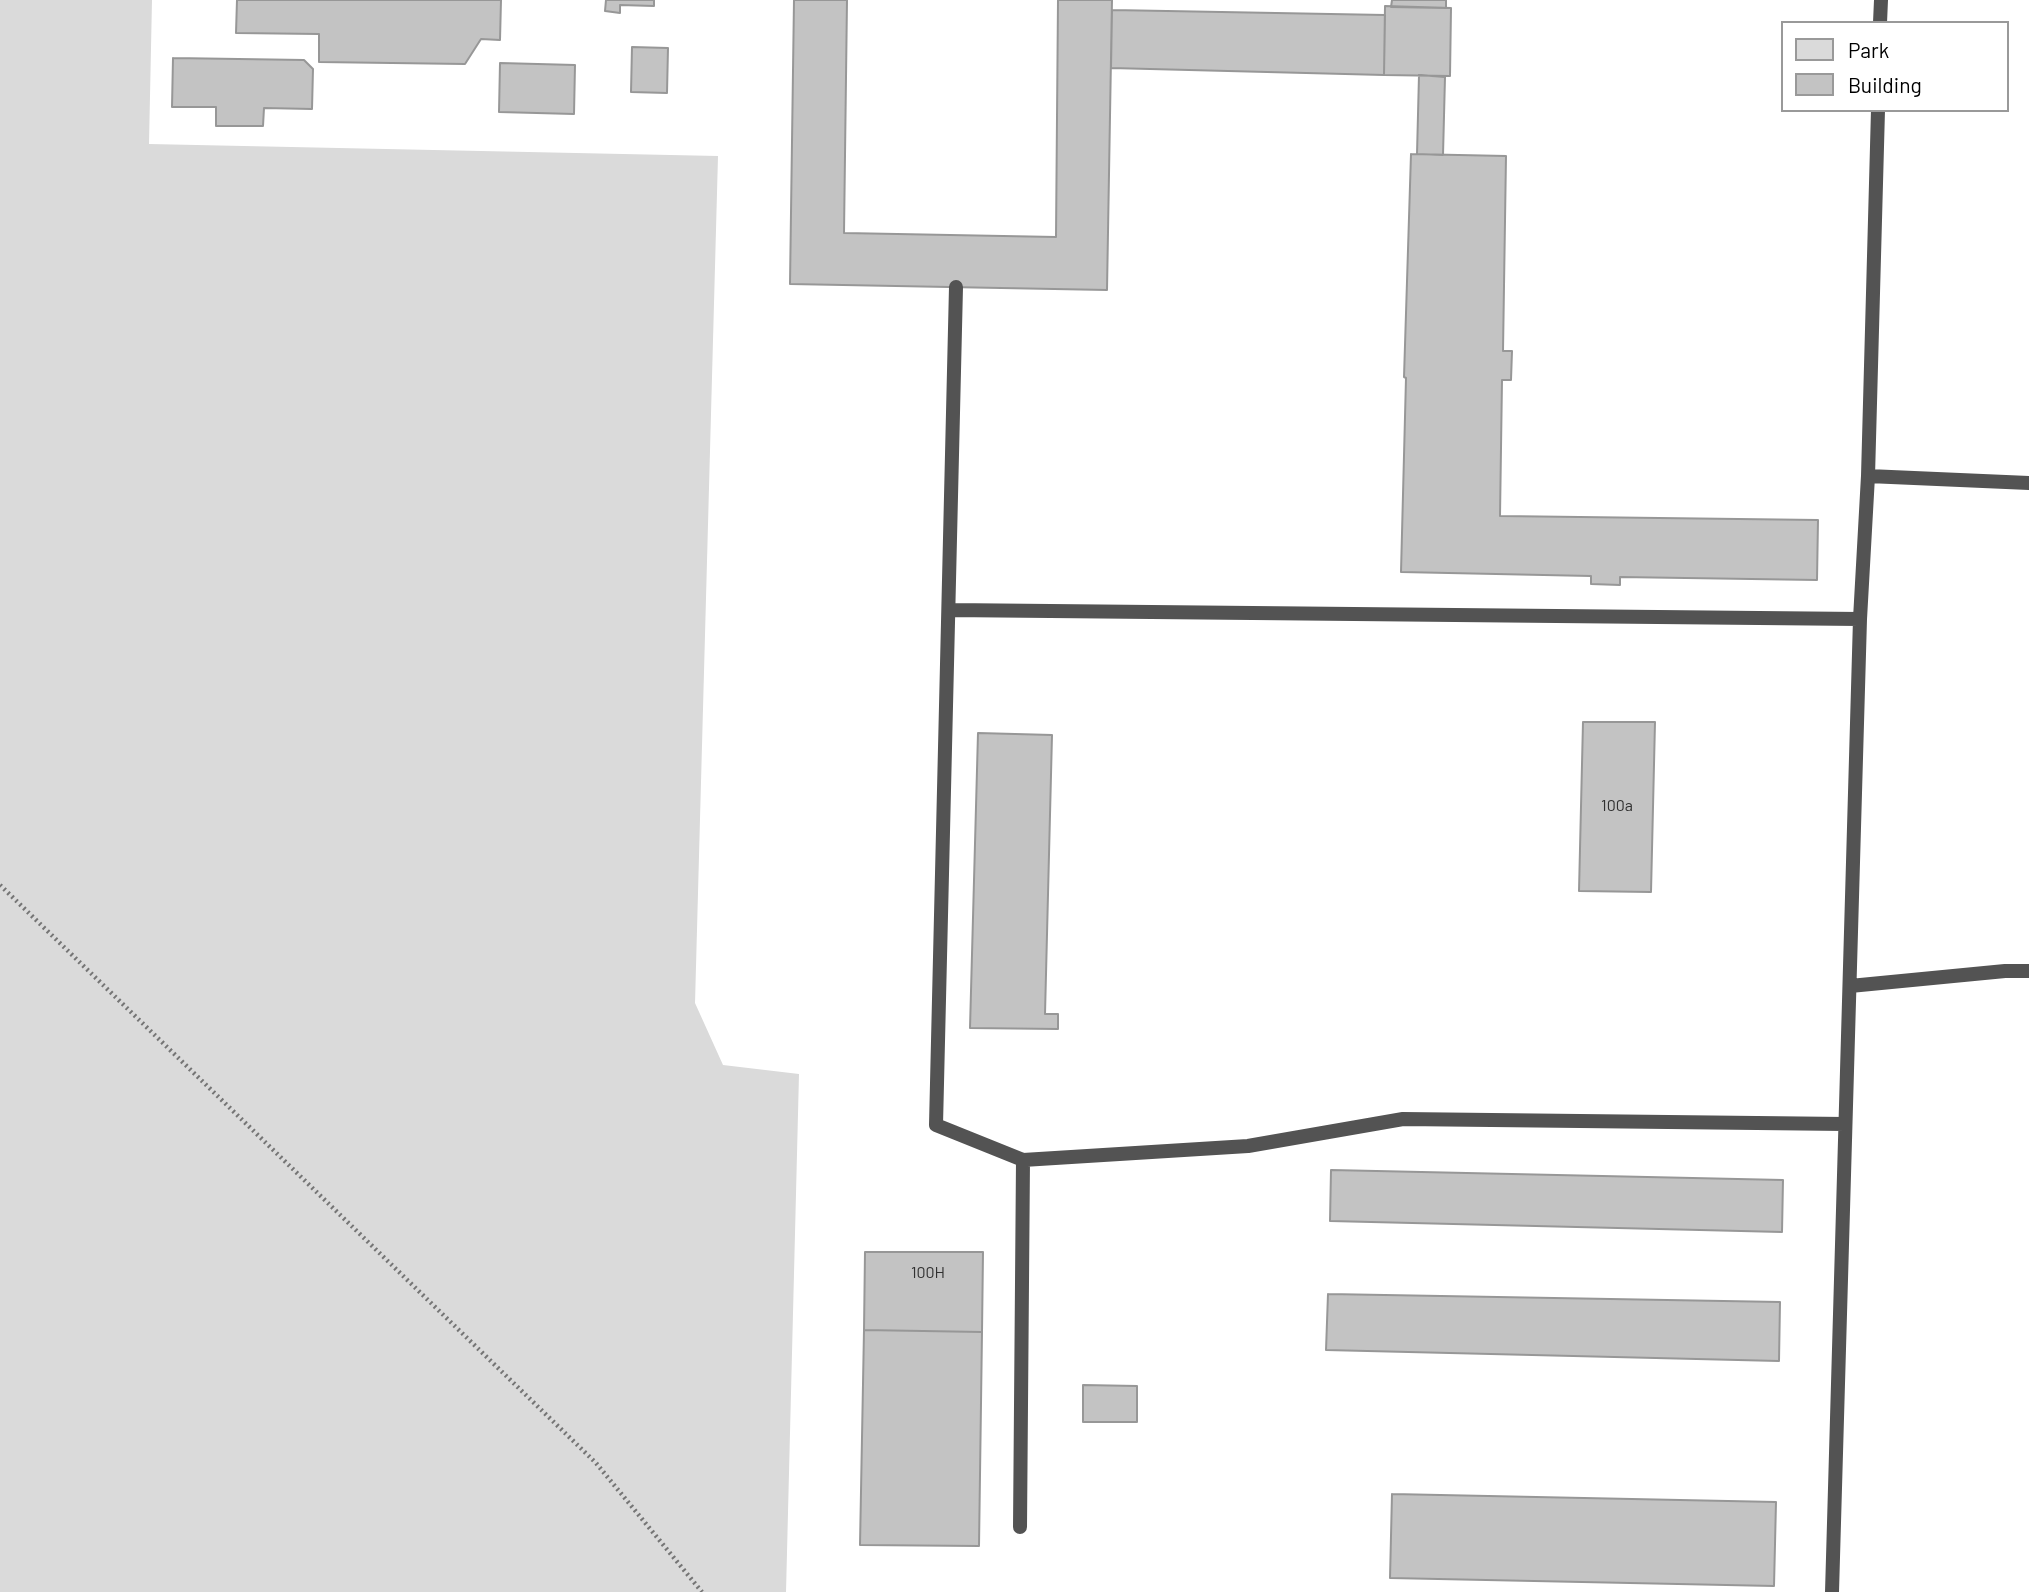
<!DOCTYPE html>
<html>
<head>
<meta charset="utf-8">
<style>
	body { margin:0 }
	#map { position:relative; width:2029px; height:1592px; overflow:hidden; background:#fff; font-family:Barlow,sans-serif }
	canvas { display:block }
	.legend { position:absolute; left:1781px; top:21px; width:228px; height:91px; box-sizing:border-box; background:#fff; border:2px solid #999; margin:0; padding:9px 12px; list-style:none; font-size:21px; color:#000 }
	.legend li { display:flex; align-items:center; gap:14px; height:35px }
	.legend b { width:35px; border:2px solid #999 }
</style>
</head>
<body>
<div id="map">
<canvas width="2029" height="1592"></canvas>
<ul class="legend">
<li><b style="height:19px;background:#dadada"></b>Park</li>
<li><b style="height:19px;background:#c3c3c3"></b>Building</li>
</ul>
</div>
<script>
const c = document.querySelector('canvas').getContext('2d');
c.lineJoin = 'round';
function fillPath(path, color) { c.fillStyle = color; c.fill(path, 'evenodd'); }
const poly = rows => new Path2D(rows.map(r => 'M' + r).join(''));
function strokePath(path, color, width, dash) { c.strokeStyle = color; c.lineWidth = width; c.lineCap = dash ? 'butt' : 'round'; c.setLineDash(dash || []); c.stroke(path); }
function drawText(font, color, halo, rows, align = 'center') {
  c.font = font + ' Barlow,sans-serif'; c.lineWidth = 5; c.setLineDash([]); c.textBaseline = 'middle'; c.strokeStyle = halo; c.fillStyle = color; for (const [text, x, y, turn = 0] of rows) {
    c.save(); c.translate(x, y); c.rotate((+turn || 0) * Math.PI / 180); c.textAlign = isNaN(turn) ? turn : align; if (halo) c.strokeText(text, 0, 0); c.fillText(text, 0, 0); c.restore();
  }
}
fillPath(poly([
	[0,0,152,0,149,144,718,156,695,1003,723,1065,799,1074,786,1592,0,1592]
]), '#dadada');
const building = poly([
	[237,0,501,0,500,40,481,39,465,64,319,62,319,34,236,33,237,0],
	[606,0,654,0,654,6,620,5,620,13,605,11,606,0],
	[794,0,847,0,844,233,1056,237,1058,0,1112,0,1107,290,790,284,794,0],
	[1392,0,1446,0,1446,8,1391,7,1392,0],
	[1385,6,1451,8,1450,76,1384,75,1385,6],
	[1112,10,1385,15,1384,75,1111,68,1112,10],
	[632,47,668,48,667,93,631,92,632,47],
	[173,58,304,60,313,69,312,109,264,108,263,126,216,126,216,107,172,107,173,58],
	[500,63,575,65,574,114,499,112,500,63],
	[1419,75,1445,77,1443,155,1417,154,1419,75],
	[1411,154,1506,156,1503,351,1512,351,1511,380,1502,380,1500,516,1818,520,1817,580,1620,577,1620,585,1591,584,1591,576,1401,572,1406,378,1404,377,1411,154],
	[1583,722,1655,722,1651,892,1579,891,1583,722],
	[978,733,1052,735,1045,1014,1058,1014,1058,1029,970,1028,978,733],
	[1331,1170,1783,1180,1782,1232,1330,1221,1331,1170],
	[865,1252,983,1252,982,1332,864,1330,865,1252],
	[1328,1294,1780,1302,1779,1361,1326,1350,1328,1294],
	[864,1330,982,1332,979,1546,860,1545,864,1330],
	[1083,1385,1137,1386,1137,1422,1083,1422,1083,1385],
	[1392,1494,1776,1502,1774,1586,1390,1578,1392,1494]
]);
fillPath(building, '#c3c3c3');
strokePath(building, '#979797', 2);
strokePath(poly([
	[0,885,596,1463,702,1592]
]), '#757575', 4.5, [2, 3.5]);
strokePath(poly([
	[1880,23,1881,0],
	[956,287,936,1125,1023,1160,1248,1146,1403,1119,1845,1124],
	[1868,476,2029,483],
	[949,610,1860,619],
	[1850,986,2005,971,2029,971],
	[1020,1527,1023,1160],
	[1832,1592,1860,619,1868,476,1878,110]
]), '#535353', 14);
drawText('16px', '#313131', null, [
	["100a",1617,806],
	["100H",928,1273]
]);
</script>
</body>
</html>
